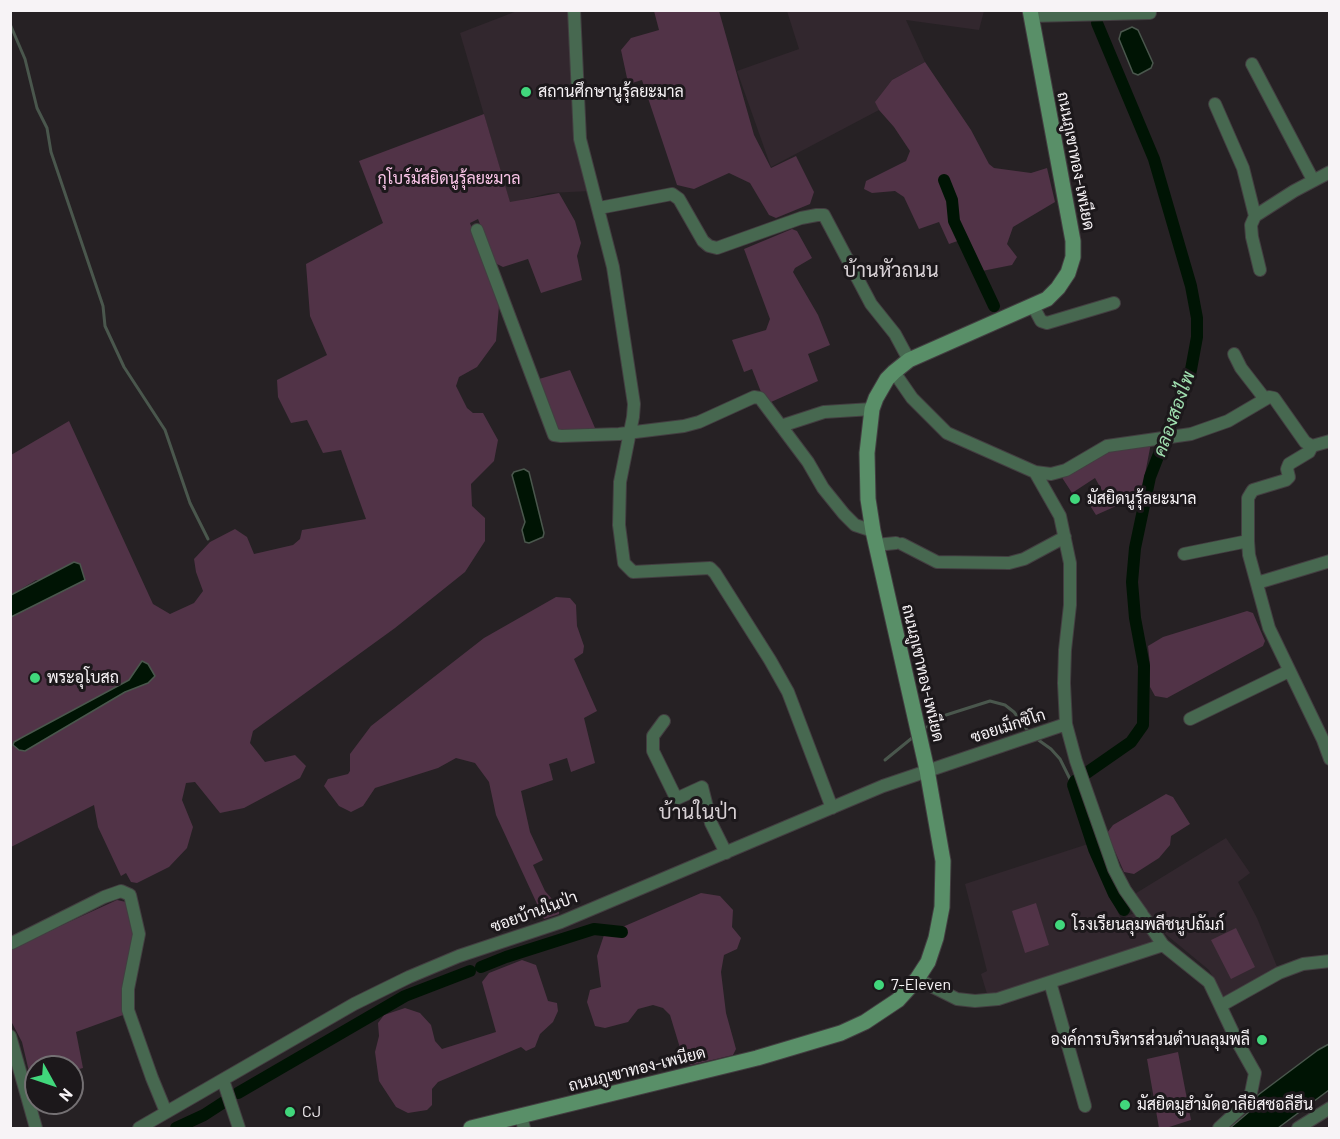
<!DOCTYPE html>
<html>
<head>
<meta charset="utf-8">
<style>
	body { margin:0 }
	#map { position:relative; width:1340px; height:1139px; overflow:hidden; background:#262124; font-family:Barlow,sans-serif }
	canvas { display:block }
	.frame { position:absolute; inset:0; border:12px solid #f7f3f6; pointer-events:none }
	.north { position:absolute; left:24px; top:1055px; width:60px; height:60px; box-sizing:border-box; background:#1c181b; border:2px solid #747073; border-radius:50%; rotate:130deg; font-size:16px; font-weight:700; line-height:24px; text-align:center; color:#f7f3f6 }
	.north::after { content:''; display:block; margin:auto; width:21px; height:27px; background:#41d77c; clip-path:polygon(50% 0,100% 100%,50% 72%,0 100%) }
</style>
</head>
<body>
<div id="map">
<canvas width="1340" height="1139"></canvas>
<div class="frame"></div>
<div class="north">N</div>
</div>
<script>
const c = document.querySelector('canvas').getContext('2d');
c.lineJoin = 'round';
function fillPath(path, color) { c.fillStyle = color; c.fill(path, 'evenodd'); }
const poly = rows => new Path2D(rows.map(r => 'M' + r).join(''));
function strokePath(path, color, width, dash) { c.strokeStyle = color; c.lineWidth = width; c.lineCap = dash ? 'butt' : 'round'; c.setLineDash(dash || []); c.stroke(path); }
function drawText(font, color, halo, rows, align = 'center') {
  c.font = font + ' Barlow,Sarabun,sans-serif'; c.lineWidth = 6; c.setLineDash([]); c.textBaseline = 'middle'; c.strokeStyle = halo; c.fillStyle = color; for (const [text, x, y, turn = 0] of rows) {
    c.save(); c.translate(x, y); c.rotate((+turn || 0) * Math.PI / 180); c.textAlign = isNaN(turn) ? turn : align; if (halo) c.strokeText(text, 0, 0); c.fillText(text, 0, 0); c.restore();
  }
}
fillPath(poly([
	[517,11,569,11,591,191,549,193,510,203,460,33],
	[787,11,984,11,979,30,906,20,925,62,892,80,876,101,879,110,771,167,737,71,799,49],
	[1226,838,1250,873,1238,882,1257,918,1278,969,1230,996,1223,996,1209,970,1163,932,1133,895],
	[1088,844,1121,919,1136,912,1155,938,1143,948,988,997,981,974,987,971,965,884]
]), '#32272e');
fillPath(poly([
	[654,11,719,11,754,135,771,168,796,156,814,192,810,204,776,218,769,215,750,183,729,173,694,189,677,185,642,80,632,83,627,78,621,50,631,38,659,30],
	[925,62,971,130,989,164,994,168,1031,173,1047,168,1055,202,1013,227,1007,244,1017,257,1012,265,982,271,966,238,949,244,939,222,919,229,904,197,895,191,872,193,864,189,866,181,906,161,910,151,894,127,879,110,875,102,892,80],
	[484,114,510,202,559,193,575,221,581,243,577,256,582,280,541,293,528,259,503,267,495,263,478,219,470,223,499,306,496,341,477,367,459,377,456,386,467,408,473,413,483,413,498,440,494,461,471,484,472,506,485,518,485,541,465,572,395,628,253,731,250,743,265,762,295,755,306,766,300,778,244,808,220,813,195,782,186,783,182,800,193,827,187,848,169,867,137,883,131,882,126,873,121,876,98,827,94,805,11,847,11,617,85,580,36,580,11,595,11,455,69,421,153,604,170,614,194,603,203,591,196,572,194,559,210,542,235,529,247,537,254,554,293,545,300,539,302,530,366,519,341,450,323,453,307,420,291,423,278,397,277,380,327,355,310,316,306,264,383,223,359,161],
	[792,229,797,231,812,258,795,268,793,272,818,315,830,345,808,354,818,381,771,402,761,392,752,369,744,372,732,340,766,330,770,319,744,249],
	[570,370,595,428,563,432,556,427,539,379],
	[1151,443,1141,495,1096,515,1089,504,1104,494,1095,478,1072,493,1061,476,1097,454],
	[556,597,570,598,576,605,577,626,584,646,583,653,574,659,597,711,584,718,595,763,571,772,567,758,549,764,553,780,521,791,530,832,543,860,533,865,545,891,559,907,559,914,544,919,496,815,489,782,475,763,456,758,438,768,375,788,363,806,351,812,339,806,324,786,328,779,348,774,350,771,350,754,371,726,484,638],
	[1247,611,1253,613,1265,641,1263,646,1167,698,1155,696,1150,687,1150,664,1148,646,1163,637],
	[1166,794,1173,797,1190,824,1171,836,1170,845,1159,858,1134,874,1124,872,1107,833,1113,825],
	[701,893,720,896,733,910,732,927,741,938,737,949,724,955,721,972,726,1013,736,1049,733,1055,691,1065,684,1061,670,1015,663,1008,653,1005,638,1009,628,1022,605,1028,595,1026,587,1002,590,990,601,987,597,956,604,935],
	[117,900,126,902,134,930,131,961,122,992,123,1015,76,1032,83,1068,72,1071,72,1067,36,1067,36,1079,31,1080,22,1042,11,1021,10,949],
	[1036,903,1049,945,1025,953,1012,911],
	[1236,928,1255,967,1231,979,1211,940],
	[522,960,536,965,548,1001,557,1003,558,1011,553,1022,540,1034,535,1047,526,1051,521,1047,438,1082,432,1089,432,1105,427,1110,408,1113,396,1107,379,1081,375,1052,379,1036,378,1023,384,1015,405,1008,420,1013,431,1025,435,1041,442,1049,496,1032,482,982,489,973],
	[1178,1052,1191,1120,1166,1128,1159,1128,1147,1059]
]), '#513347');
const water = poly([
	[1132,27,1138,30,1153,63,1151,68,1138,75,1133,73,1119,39,1121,32,1132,27],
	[524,469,529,472,544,533,543,537,529,543,525,542,522,530,525,522,512,475,514,472,524,469],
	[74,562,80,564,85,580,11,617,11,595,74,562],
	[142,661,148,664,155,676,148,683,125,692,25,751,19,750,13,745,14,742,21,738,129,680,142,661],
	[1329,1044,1329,1090,1278,1128,1230,1128,1250,1111,1258,1095,1318,1050,1329,1044]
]);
fillPath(water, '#001404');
strokePath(water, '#4a574d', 1.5);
strokePath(poly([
	[10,24,25,59,37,108,47,128,51,152,103,306,105,326,124,367,165,430,190,503,208,539],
	[927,727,946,715,990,701,1005,705,1014,712,1028,731],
	[1037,739,1051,749,1060,759,1073,785],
	[885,760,912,738]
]), '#4a574d', 3);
strokePath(poly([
	[1097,23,1154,159,1191,286,1197,318,1197,337,1190,375,1150,477,1135,548,1132,582,1135,618,1144,666,1143,725,1131,742,1075,781,1073,785,1094,849,1114,894,1124,910],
	[944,180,952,200,954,221,994,306],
	[481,967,506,957,594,929,622,932],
	[238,1093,405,996,470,971],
	[176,1128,204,1115,224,1102]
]), '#001404', 12);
const street = poly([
	[574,10,580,139,613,267,634,404,633,417,620,482,619,525,624,563,633,572,710,568,715,573,770,660,788,692,832,808],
	[1031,16,1150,13],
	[1252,64,1313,180],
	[1215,104,1243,168,1255,216],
	[599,208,672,194,679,199,703,241,709,246,717,248,801,218,817,215,824,215,871,304,895,334,909,360],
	[477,230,554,435,561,436,619,434,684,426,699,422,754,397,760,398,808,462,823,488,844,514,855,525,873,531],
	[1260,270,1252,237,1251,225,1255,216,1294,191,1330,172],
	[1033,306,1041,321,1047,323,1114,303],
	[1234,354,1241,368,1265,399],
	[894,372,912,398,947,433,1035,472,1051,474,1066,470,1107,446,1191,434,1228,421,1269,397,1274,398,1305,442,1312,446,1330,441],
	[781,426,824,412,872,409],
	[1035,472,1060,516,1070,563,1070,605,1065,650,1064,683,1066,724,1076,761,1114,869,1125,890,1142,914],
	[1248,541,1248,498,1251,493,1253,490,1286,480,1289,477,1287,469,1289,464,1309,452,1312,446],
	[902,544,937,562,1009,563,1024,559,1065,537],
	[876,545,896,543],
	[1184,554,1248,541,1249,555,1269,628,1323,740,1330,759],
	[1257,583,1330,561],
	[1190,719,1289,671],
	[664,721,653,736,653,751,675,796,678,798,702,787,711,823,726,853],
	[1144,917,1163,945,1209,982,1237,1041,1255,1073,1251,1093,1242,1107,1219,1128],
	[12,943,104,897,121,891,130,895,139,934,128,989,128,1010,152,1078,166,1112],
	[917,979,957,999,975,1001,998,999,1163,945],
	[1050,982,1085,1106],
	[1222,1005,1279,973,1303,964,1330,961],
	[10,1036,36,1128],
	[223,1080,239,1128],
	[521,1116,524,1128],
	[139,1128,354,1004,409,977,459,956,561,922,883,786,1066,724],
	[1298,1128,1330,1108]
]);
const secondary = poly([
	[471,1128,757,1058,841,1033,865,1022,898,1000,917,979,928,962,936,938,942,907,943,861,927,770,873,531,868,499,867,453,872,409,876,398,887,379,894,372,909,360,1047,299,1058,288,1068,273,1073,257,1073,241,1030,10]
]);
strokePath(street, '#433e41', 14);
strokePath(secondary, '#433e41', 17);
strokePath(street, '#476850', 12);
strokePath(secondary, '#598f68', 15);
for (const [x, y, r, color] of [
	[526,92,6,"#41d77c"],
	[1075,499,6,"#41d77c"],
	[35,678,6,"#41d77c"],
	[1060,925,6,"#41d77c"],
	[879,985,6,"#41d77c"],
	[1262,1040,6,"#41d77c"],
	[1125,1105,6,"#41d77c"],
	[290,1112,6,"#41d77c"]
]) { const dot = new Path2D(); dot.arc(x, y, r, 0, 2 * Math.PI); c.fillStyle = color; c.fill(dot); strokePath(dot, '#1c181b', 2); }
drawText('16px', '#f7f3f6', '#1c181b', [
	["สถานศึกษานูรุ้ลยะมาล",538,92],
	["มัสยิดนูรุ้ลยะมาล",1087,499],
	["พระอุโบสถ",47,678],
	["โรงเรียนลุมพลีชนูปถัมภ์",1072,925],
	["7-Eleven",891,985],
	["องค์การบริหารส่วนตำบลลุมพลี",1250,1040,"right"],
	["มัสยิดมูฮำมัดอาลียิสซอลีฮีน",1137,1105],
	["CJ",302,1112]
], 'left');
drawText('16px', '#f7f3f6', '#1c181b', [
	["ถนนภูเขาทอง-เพนียด",1076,161,79],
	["ถนนภูเขาทอง-เพนียด",923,673,77],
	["ซอยเม็กซิโก",1008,726,-18],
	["ซอยบ้านในป่า",534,912,-20],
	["ถนนภูเขาทอง-เพนียด",637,1069,-14]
]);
drawText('16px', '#fcc7ea', '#1c181b', [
	["กุโบร์มัสยิดนูรุ้ลยะมาล",449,179]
]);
drawText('italic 18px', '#a0e0b0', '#1c181b', [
	["คลองสองไพ",1174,414,-70]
]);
drawText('20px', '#d8d1d5', '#1c181b', [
	["บ้านหัวถนน",891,270],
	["บ้านในป่า",698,812]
]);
</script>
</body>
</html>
